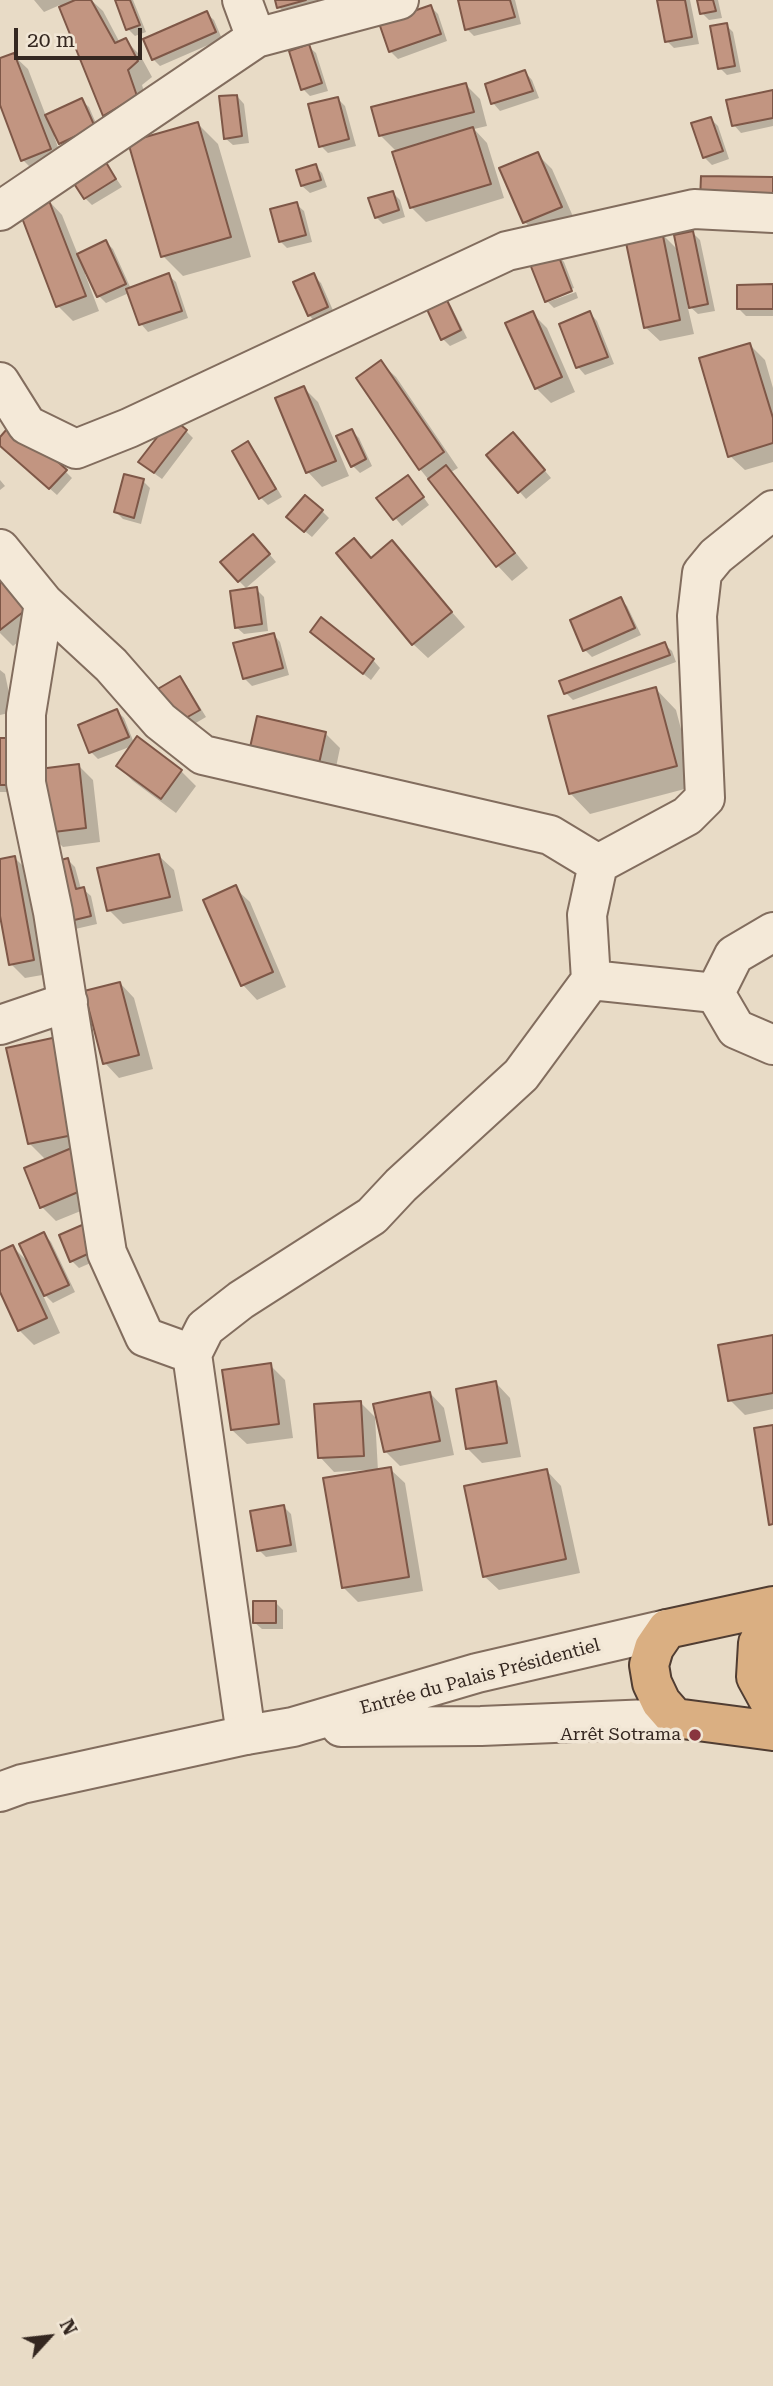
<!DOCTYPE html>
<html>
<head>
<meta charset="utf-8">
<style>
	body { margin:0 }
	#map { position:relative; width:773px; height:2386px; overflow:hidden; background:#e8dbc6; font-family:"Roboto Serif",serif }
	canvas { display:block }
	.north { position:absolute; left:14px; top:2302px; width:70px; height:70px; -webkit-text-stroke:5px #f1e6d5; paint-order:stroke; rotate:63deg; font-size:19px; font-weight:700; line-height:28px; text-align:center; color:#342720 }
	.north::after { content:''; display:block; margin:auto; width:24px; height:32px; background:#342720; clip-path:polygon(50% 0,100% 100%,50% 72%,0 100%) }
	.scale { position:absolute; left:14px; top:28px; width:128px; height:32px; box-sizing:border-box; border:4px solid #342720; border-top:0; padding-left:9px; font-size:21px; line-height:24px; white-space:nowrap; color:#342720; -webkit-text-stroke:5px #f1e6d5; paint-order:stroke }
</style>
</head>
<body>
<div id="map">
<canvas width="773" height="2386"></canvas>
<div class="north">N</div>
<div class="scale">20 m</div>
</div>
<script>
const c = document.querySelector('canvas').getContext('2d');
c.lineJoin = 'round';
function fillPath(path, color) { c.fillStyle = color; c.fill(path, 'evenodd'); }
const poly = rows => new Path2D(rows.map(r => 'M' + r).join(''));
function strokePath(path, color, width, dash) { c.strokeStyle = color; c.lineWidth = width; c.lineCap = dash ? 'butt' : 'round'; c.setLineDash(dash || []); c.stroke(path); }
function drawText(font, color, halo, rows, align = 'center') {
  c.font = font + ' "Roboto Serif",serif'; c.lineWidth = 7; c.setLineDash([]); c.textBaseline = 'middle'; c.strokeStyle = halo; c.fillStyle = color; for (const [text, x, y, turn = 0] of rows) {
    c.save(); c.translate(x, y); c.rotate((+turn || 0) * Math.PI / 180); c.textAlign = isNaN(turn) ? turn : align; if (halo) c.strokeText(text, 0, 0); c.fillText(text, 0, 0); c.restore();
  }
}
fillPath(poly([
	[34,0,91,0,103,11,120,43,125,40,140,55,152,77,142,85,150,110,119,129,105,115,60,5,44,12],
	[117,0,133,0,146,32,135,36,128,29],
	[277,0,369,0,293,22,279,7],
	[465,0,515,0,521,24,474,36,467,29],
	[658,0,690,0,699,44,674,48,667,41],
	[699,0,718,0,722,18,709,20,702,13],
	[431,7,438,14,447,41,398,59,390,51],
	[206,13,214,20,222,39,160,66,153,59],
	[726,25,733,32,741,72,727,75,720,68],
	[308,46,316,53,328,91,310,96,303,89],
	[13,55,28,69,46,116,81,100,89,107,101,135,68,151,60,143,56,135,54,136,64,164,37,174,23,160,0,101,0,60],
	[525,72,532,80,539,98,500,111,493,103],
	[466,85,480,99,487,126,474,129,487,143,504,198,426,222,411,207,397,152,380,135],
	[773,92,773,126,741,133,734,125],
	[237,96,244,104,249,143,233,145,225,138],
	[338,99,345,106,356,146,328,153,321,146],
	[711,119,718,126,729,159,712,165,705,158,694,124],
	[198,124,218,144,251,257,183,276,163,256],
	[537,154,552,169,575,221,539,237,525,222],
	[104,161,122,187,92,205,85,198],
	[315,166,322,173,327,187,310,193,302,186],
	[393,193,400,200,405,217,383,224,376,217],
	[48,200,62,215,78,255,106,242,113,249,131,289,168,275,176,282,188,318,148,332,141,324,129,293,106,303,99,296,87,272,85,274,99,311,73,321,58,306],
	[296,204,304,211,312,242,287,248,280,241],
	[661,233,679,251,693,233,700,240,715,311,698,314,687,304,694,334,660,341,645,327],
	[557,254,564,262,574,288,548,299,548,302,547,301],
	[314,276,321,283,335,315,316,323,309,315],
	[773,286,773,316,746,316,739,309],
	[576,292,578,298,554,308,548,302],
	[444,298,451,306,467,338,450,346,443,339],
	[532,313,547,328,575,392,551,403,536,388],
	[590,313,597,321,614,364,585,375,578,367],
	[750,345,765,360,773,388,773,462,745,470,730,456],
	[381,363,396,377,458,468,451,472,528,568,512,581,498,566,420,469],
	[304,388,318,402,349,476,322,487,308,472],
	[186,431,193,438,162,479,148,469],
	[352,431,359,438,372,466,360,473,353,466],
	[0,440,65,471,72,478,57,495,5,449,0,444],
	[520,441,551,478,526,499,519,491],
	[248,444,255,451,282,497,268,505,261,498,234,452],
	[0,480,5,486,0,490],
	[143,481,150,488,141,524,123,519,116,512],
	[415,485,429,505,402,526,379,498],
	[322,511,329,518,312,537,296,524],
	[354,540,372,559,391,542,465,627,428,658,413,644],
	[260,543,276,562,246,588,239,581],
	[0,571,40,625,13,646,0,633],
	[256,589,264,597,268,631,244,634,236,627],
	[620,599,627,606,641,635,592,657,585,650],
	[273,634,280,642,289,675,252,686,244,678],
	[319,639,373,660,380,668,371,680],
	[664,644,672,651,676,662,573,700,566,693],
	[0,670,5,674,13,712,0,715],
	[180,678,187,686,206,717,184,730],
	[656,689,676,710,696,786,590,814,570,793],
	[117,711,124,718,134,743,137,739,181,771,196,786,176,813,133,781,118,766,132,746,98,759,91,752],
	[258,718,325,733,340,748,333,782],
	[0,740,17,792,0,792],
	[78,765,93,780,100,842,63,847,48,832],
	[57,851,65,861,68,860,75,867,81,889,83,889,91,896,97,924,71,930],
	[159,856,174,870,183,911,123,924,109,910],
	[15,858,30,873,48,974,25,978,11,964,0,906,0,861],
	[235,888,250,902,286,987,257,1000,243,985],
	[120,983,134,998,153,1069,119,1078,105,1063],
	[9,1049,91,1148,103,1202,56,1221,42,1207,46,1160,29,1143],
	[44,1234,51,1242,75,1292,53,1303,41,1291,60,1333,34,1345,19,1330,0,1288,0,1253,13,1247,30,1264],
	[61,1236,107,1256,79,1268,72,1261],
	[773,1337,773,1409,745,1415,730,1400],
	[270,1365,285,1380,293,1438,247,1444,232,1430],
	[496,1383,510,1398,521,1457,482,1463,468,1449],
	[430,1393,444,1408,454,1455,400,1466,385,1451],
	[360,1402,375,1417,378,1471,390,1469,405,1483,423,1591,358,1602,343,1587,366,1470,334,1472,320,1457],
	[547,1471,561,1486,580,1573,499,1590,484,1576],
	[284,1507,291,1514,297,1552,266,1557,259,1550],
	[276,1603,283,1610,283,1629,262,1629,254,1622]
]), '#0003');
const building = poly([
	[75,0,91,0,115,43,126,38,138,61,128,70,137,96,103,116,59,7,75,0],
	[115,0,130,0,140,25,126,30,115,0],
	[275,0,306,0,277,8,275,0],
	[458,0,510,0,515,17,465,30,458,0],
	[657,0,685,0,692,37,665,42,657,0],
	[697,0,713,0,716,11,700,14,697,0],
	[431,5,441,34,389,52,379,23,431,5],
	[207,11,216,32,152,60,143,39,207,11],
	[727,23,735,66,718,69,710,26,727,23],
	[309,44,322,83,301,90,289,51,309,44],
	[14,53,51,149,21,161,0,105,0,58,14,53],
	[525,70,533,91,491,104,485,84,525,70],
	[466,83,474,112,379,136,371,107,466,83],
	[773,90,773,118,732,126,726,100,773,90],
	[237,95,242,136,224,139,219,96,237,95],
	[338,97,349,139,319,147,308,104,338,97],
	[82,98,95,127,59,144,45,115,82,98],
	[711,117,723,151,703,158,691,123,711,117],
	[198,122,231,237,161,257,128,142,198,122],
	[473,127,491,184,410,208,392,152,473,127],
	[538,152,562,207,523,223,499,168,538,152],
	[104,159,116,179,84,199,71,179,104,159],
	[316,164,321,180,301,186,296,170,316,164],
	[701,176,773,177,773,202,700,201,701,176],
	[393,191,399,210,375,218,368,198,393,191],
	[48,198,86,296,56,307,19,210,48,198],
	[297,202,306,235,279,242,270,209,297,202],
	[662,231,680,320,644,328,625,238,662,231],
	[693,231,708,304,689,308,674,235,693,231],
	[106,240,126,284,97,297,77,254,106,240],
	[557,252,572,291,545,302,530,264,557,252],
	[169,273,182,311,139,325,126,289,169,273],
	[314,273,328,307,308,316,293,282,314,273],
	[773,284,773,309,737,309,737,285,773,284],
	[445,296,461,330,441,340,425,305,445,296],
	[533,311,562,377,535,389,505,323,533,311],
	[590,311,608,357,576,368,559,324,590,311],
	[750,343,773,418,773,443,728,457,699,358,750,343],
	[381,360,444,452,419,470,356,378,381,360],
	[304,386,336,461,306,473,275,398,304,386],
	[172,418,187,430,154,473,138,462,172,418],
	[13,422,67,470,49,489,0,446,0,437,13,422],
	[352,429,366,459,351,467,336,436,352,429],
	[513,432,545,470,518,493,486,455,513,432],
	[248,441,276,489,259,499,232,451,248,441],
	[446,465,515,553,496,567,428,479,446,465],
	[124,474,144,479,134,518,114,512,124,474],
	[408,475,424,497,393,520,376,498,408,475],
	[305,495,323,510,304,532,286,517,305,495],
	[253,534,270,554,238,582,220,562,253,534],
	[354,538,371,558,392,540,452,612,412,645,336,553,354,538],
	[0,573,27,609,0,630,0,573],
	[257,587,262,624,235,628,230,591,257,587],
	[621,597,635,628,583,651,570,620,621,597],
	[321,617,374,659,363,674,310,632,321,617],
	[274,633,283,668,243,679,233,643,274,633],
	[665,642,670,655,564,694,559,681,665,642],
	[180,676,200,710,175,724,156,690,180,676],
	[656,687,677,766,569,794,548,716,656,687],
	[117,709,129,737,89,753,78,725,117,709],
	[257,716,326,732,318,768,249,752,257,716],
	[137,736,182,770,161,799,116,766,137,736],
	[0,738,10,738,10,785,0,785,0,738],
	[79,764,86,828,46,833,39,769,79,764],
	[159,854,170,897,107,911,97,868,159,854],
	[15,856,34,960,9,965,0,916,0,859,15,856],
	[68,858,76,889,84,887,91,916,62,923,61,860,68,858],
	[236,885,273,972,241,986,203,900,236,885],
	[120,982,139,1055,103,1064,84,991,120,982],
	[57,1037,78,1134,28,1144,6,1048,57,1037],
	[74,1147,90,1187,40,1208,24,1168,74,1147],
	[89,1222,101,1248,70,1262,59,1235,89,1222],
	[44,1232,69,1285,44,1296,19,1244,44,1232],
	[13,1245,47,1318,18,1331,0,1292,0,1251,13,1245],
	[773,1335,773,1393,728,1401,718,1345,773,1335],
	[271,1363,279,1424,231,1430,222,1370,271,1363],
	[496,1381,507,1443,466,1449,456,1389,496,1381],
	[430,1392,440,1441,384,1452,373,1404,430,1392],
	[361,1401,364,1456,318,1458,314,1404,361,1401],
	[773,1425,773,1524,769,1525,754,1428,773,1425],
	[391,1467,409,1577,342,1588,323,1478,391,1467],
	[547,1469,566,1559,483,1577,464,1486,547,1469],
	[284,1505,291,1545,257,1551,250,1511,284,1505],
	[253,1601,276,1601,276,1623,253,1623,253,1601]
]);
fillPath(building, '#c29581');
strokePath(building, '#7e5747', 2);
const minor = poly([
	[242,0,256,38],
	[0,211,256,38,399,0],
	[0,382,27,425,76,449,129,428,507,251,694,209,773,213],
	[0,549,44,603,111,665,160,721,203,755,550,835,598,864],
	[44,603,26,714,26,783,53,912,107,1253,145,1337,192,1354],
	[591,980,715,993],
	[0,1025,68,1002],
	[246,1735,192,1354,205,1328,241,1300,372,1216,401,1185,521,1075,591,980,587,915,598,864,687,816,705,798,697,616,702,573,716,556,773,510]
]);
const tertiary = poly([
	[773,932,734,955,715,993,736,1029,773,1045],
	[341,1727,481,1726,675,1718],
	[0,1792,22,1784,246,1735,293,1727,477,1673,667,1629]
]);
const trunk = poly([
	[773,1606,667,1629,654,1648,649,1665,652,1683,661,1702,675,1718,773,1731],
	[773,1621,758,1643,756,1677,773,1708]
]);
strokePath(minor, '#826d5e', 42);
strokePath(tertiary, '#826d5e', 42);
strokePath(trunk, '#503d32', 42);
strokePath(minor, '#f4e9d8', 38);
strokePath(tertiary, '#f4e9d8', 38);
strokePath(trunk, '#daaf82', 38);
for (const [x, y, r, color] of [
	[695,1735,7,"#89363f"]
]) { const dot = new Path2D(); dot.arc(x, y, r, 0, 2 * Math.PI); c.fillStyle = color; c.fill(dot); strokePath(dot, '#f1e6d5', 2.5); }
drawText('18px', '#342720', '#f1e6d5', [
	["Entrée du Palais Présidentiel",480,1677,-15]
]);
drawText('18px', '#342720', '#f1e6d5', [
	["Arrêt Sotrama",681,1735]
], 'right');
</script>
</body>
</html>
